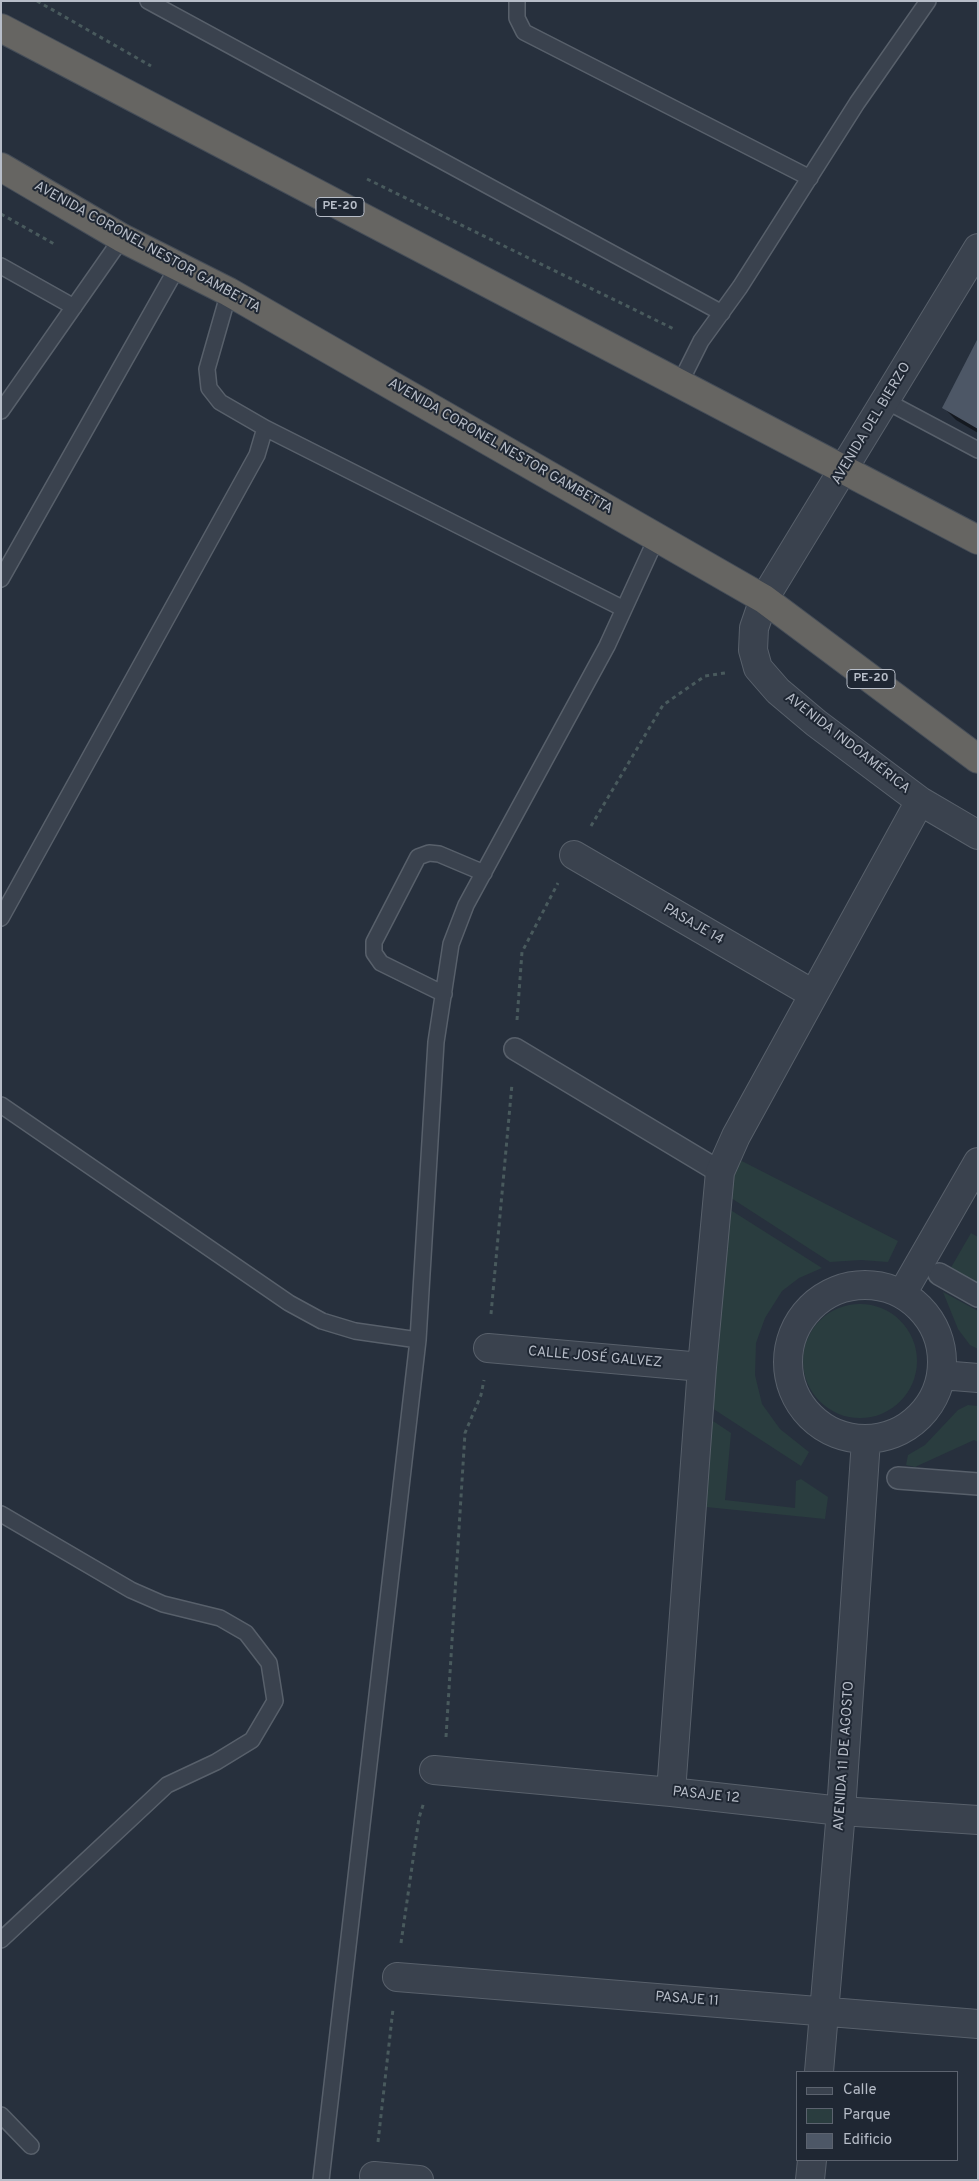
<!DOCTYPE html>
<html>
<head>
<meta charset="utf-8">
<style>
	body { margin:0 }
	#map { position:relative; width:979px; height:2181px; overflow:hidden; background:#27303d; font-family:Overpass,sans-serif }
	canvas { display:block }
	.frame { position:absolute; inset:0; border:2px solid #b7bdc8; pointer-events:none }
	.legend { position:absolute; left:796px; top:2071px; width:162px; height:90px; box-sizing:border-box; background:#1f2733; border:1px solid #5c636f; margin:0; padding:6px 9px; list-style:none; font-size:15px; color:#b7bdc8 }
	.legend li { display:flex; align-items:center; gap:10px; height:25px }
	.legend b { width:25px; border:1px solid #5c636f }
</style>
</head>
<body>
<div id="map">
<canvas width="979" height="2181"></canvas>
<div class="frame"></div>
<ul class="legend">
<li><b style="height:6px;background:#3a424e"></b>Calle</li>
<li><b style="height:14px;background:#2a3d3f"></b>Parque</li>
<li><b style="height:14px;background:#4d5766"></b>Edificio</li>
</ul>
</div>
<script>
const c = document.querySelector('canvas').getContext('2d');
c.lineJoin = 'round';
function fillPath(path, color) { c.fillStyle = color; c.fill(path, 'evenodd'); }
const poly = rows => new Path2D(rows.map(r => 'M' + r).join(''));
function strokePath(path, color, width, dash) { c.strokeStyle = color; c.lineWidth = width; c.lineCap = dash ? 'butt' : 'round'; c.setLineDash(dash || []); c.stroke(path); }
function drawText(font, color, halo, rows, align = 'center') {
  c.font = font + ' Overpass,sans-serif'; c.lineWidth = 4; c.setLineDash([]); c.textBaseline = 'middle'; c.strokeStyle = halo; c.fillStyle = color; for (const [text, x, y, turn = 0] of rows) {
    c.save(); c.translate(x, y); c.rotate((+turn || 0) * Math.PI / 180); c.textAlign = isNaN(turn) ? turn : align; if (halo) c.strokeText(text, 0, 0); c.fillText(text, 0, 0); c.restore();
  }
}
fillPath(poly([
	[736,1158,898,1241,888,1262,861,1260,830,1262,728,1196],
	[729,1209,822,1268,799,1278,782,1291,765,1318,756,1343,755,1375,762,1404,780,1429,809,1452,801,1466,712,1408],
	[971,1233,978,1237,978,1287,949,1271],
	[943,1292,978,1311,978,1349,970,1345,958,1329],
	'803 1361a57 57 0 1 1 114 0a57 57 0 1 1-114 0Z',
	[968,1405,978,1406,978,1442,974,1440,915,1467,906,1465,908,1455,925,1445,958,1410],
	[710,1419,731,1433,725,1500,795,1508,796,1481,801,1479,828,1497,825,1519,706,1507]
]), '#2a3d3f');
fillPath(poly([
	[978,343,978,433,956,420,944,408]
]), '#0007');
fillPath(poly([
	[978,338,978,429,942,408]
]), '#4d5766');
const service = poly([
	[148,1,722,313],
	[517,1,517,18,524,32,810,178],
	[1,266,74,307],
	[680,383,701,341,740,287,857,103,928,1],
	[886,401,978,450],
	[1,411,122,238],
	[265,428,624,609],
	[1,579,178,266],
	[1,918,257,455,265,428,220,402,209,388,207,369,229,292],
	[444,994,381,963,374,953,374,942,418,857,429,853,439,854,484,873],
	[1,1105,289,1303,322,1321,355,1331,418,1340],
	[1,1514,131,1590,163,1604,220,1618,246,1633,269,1663,275,1701,252,1740,216,1762,167,1785,1,1940],
	[1,2115,31,2146],
	[321,2180,418,1340,436,1042,451,944,466,905,607,646,657,537]
]);
const pedestrian = poly([
	[515,1049,720,1172],
	[939,1274,978,1296],
	[898,1478,978,1484]
]);
const minor = poly([
	[764,599,754,628,753,650,758,668,778,691,816,723,920,801,978,835],
	[574,855,813,994],
	'788 1362a77 77 0 1 1 154 0a77 77 0 1 1-154 0Z',
	[902,1294,978,1162],
	[488,1348,702,1367],
	[941,1375,978,1378],
	[434,1770,671,1792,841,1811,978,1820],
	[671,1792,702,1367,720,1172,736,1136,920,801],
	[397,1977,978,2024],
	[819,2072,841,1811,866,1440],
	[374,2176,419,2180],
	[810,2180,812,2160]
]);
const tertiary = poly([
	[764,599,978,248]
]);
const trunk = poly([
	[1,28,978,540],
	[1,167,122,238,229,292,764,599,978,759]
]);
strokePath(service, '#58606b', 18);
strokePath(pedestrian, '#58606b', 24);
strokePath(minor, '#58606b', 30);
strokePath(tertiary, '#58606b', 30);
strokePath(trunk, '#454d58', 30);
strokePath(poly([
	[37,1,151,66],
	[367,179,676,330],
	[1,214,56,245],
	[591,826,663,705,705,676,725,673],
	[517,1020,522,952,558,883],
	[491,1314,512,1084],
	[446,1737,465,1433,481,1395,484,1380],
	[401,1943,419,1818,424,1802],
	[378,2142,393,2009]
]), '#495a5d', 3, [4, 4]);
strokePath(service, '#3a424e', 15);
strokePath(pedestrian, '#3a424e', 21);
strokePath(minor, '#3a424e', 28);
strokePath(tertiary, '#3a424e', 28);
strokePath(trunk, '#666562', 28);
for (const [x, y, w] of [
	[340,207,48],
	[871,679,48]
]) { const box = new Path2D(); box.roundRect(x - w / 2, y - 9.5, w, 19, 4); c.fillStyle = '#1f2733'; c.fill(box); strokePath(box, '#b7bdc8', 1); }
drawText('bold 12px', '#b7bdc8', null, [
	["PE-20",340,207],
	["PE-20",871,679]
]);
drawText('14px', '#b7bdc8', '#1f2733', [
	["AVENIDA CORONEL NESTOR GAMBETTA",147,248,29],
	["AVENIDA DEL BIERZO",872,424,-59],
	["AVENIDA CORONEL NESTOR GAMBETTA",500,447,30],
	["AVENIDA INDOAMÉRICA",847,744,38],
	["PASAJE 14",693,925,30],
	["CALLE JOSÉ GALVEZ",595,1358,5],
	["AVENIDA 11 DE AGOSTO",845,1756,-86],
	["PASAJE 12",706,1796,6],
	["PASAJE 11",687,2000,4]
]);
</script>
</body>
</html>
